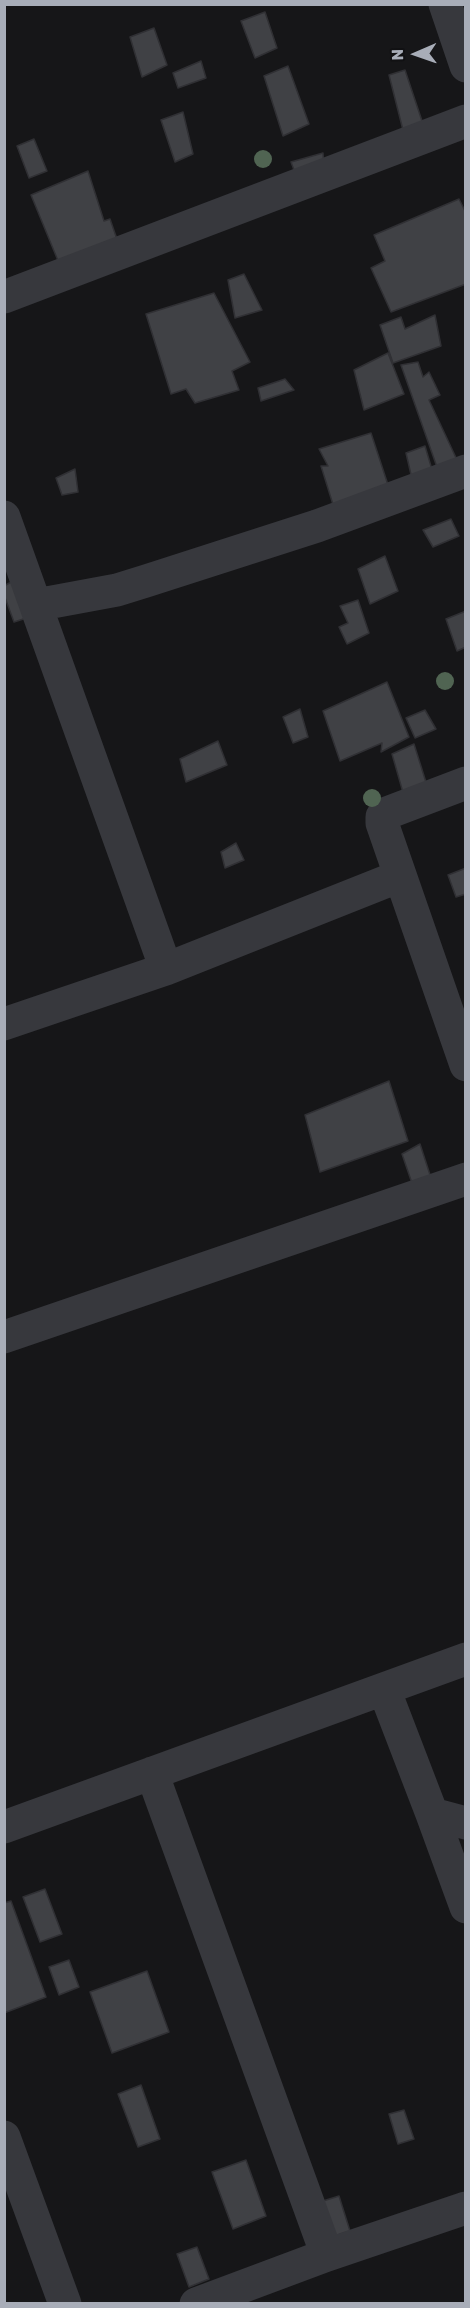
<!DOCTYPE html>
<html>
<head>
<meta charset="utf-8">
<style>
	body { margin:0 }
	#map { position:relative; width:470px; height:2308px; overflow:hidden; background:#161618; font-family:Rubik,sans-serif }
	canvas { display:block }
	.frame { position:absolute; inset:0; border:6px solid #a8adb8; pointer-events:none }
	.north { position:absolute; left:386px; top:24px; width:60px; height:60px; -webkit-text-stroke:4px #111113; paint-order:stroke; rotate:268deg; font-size:16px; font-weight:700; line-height:24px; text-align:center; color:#a8adb8 }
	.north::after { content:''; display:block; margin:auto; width:21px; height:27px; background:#a8adb8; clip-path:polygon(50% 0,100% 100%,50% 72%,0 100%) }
</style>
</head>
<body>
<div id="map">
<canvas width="470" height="2308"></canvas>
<div class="frame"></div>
<div class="north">N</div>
</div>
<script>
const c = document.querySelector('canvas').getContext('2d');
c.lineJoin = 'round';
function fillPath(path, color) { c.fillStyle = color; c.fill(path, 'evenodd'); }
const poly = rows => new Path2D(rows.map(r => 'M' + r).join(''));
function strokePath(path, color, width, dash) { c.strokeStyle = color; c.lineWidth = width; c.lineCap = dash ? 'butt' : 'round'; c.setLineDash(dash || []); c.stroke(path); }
const building = poly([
	[265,12,277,48,255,58,241,21,265,12],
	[154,28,167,65,142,77,130,37,154,28],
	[201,61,206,78,178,88,173,73,201,61],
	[288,66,309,124,283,136,264,76,288,66],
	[405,70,425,130,405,138,389,75,405,70],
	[183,112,193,154,175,162,161,120,183,112],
	[34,139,47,171,29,178,17,146,34,139],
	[323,153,324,169,297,178,291,162,323,153],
	[88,171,104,221,110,219,119,245,61,268,31,195,88,171],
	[459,199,466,213,466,284,391,312,371,268,385,261,374,235,459,199],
	[244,274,262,310,235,318,228,280,244,274],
	[214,293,250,362,232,371,239,390,195,403,186,389,171,394,146,314,214,293],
	[435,315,441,346,393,363,380,325,401,317,405,329,435,315],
	[388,353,404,394,364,410,354,370,388,353],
	[418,362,423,377,429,372,440,395,429,400,458,462,438,470,401,365,418,362],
	[285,379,294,390,261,401,258,388,285,379],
	[371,433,391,494,335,511,321,466,328,466,319,449,371,433],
	[425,446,433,473,412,479,406,453,425,446],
	[75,469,78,492,62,495,56,478,75,469],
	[451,519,459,536,433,547,423,530,451,519],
	[385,556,398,591,370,604,358,569,385,556],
	[20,577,33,616,14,622,4,595,4,586,20,577],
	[358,600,369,633,347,644,339,627,348,623,340,606,358,600],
	[466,611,466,647,457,651,446,619,466,611],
	[387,682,409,737,381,752,382,743,340,761,323,711,387,682],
	[300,709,308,737,293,743,283,717,300,709],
	[425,710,436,729,415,738,406,718,425,710],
	[218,741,227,765,186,782,180,759,218,741],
	[414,744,430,795,406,803,392,754,414,744],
	[236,843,244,860,225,868,221,852,236,843],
	[466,868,466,894,456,897,448,875,466,868],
	[389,1081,408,1141,320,1172,305,1115,389,1081],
	[420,1144,433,1184,415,1192,402,1154,420,1144],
	[45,1889,62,1934,40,1942,23,1897,45,1889],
	[11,1901,46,1997,4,2013,4,1903,11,1901],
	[69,1960,79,1987,59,1995,49,1967,69,1960],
	[147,1971,169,2032,112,2053,90,1992,147,1971],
	[141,2085,160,2139,138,2147,118,2094,141,2085],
	[404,2110,414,2139,398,2144,389,2114,404,2110],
	[246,2160,266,2216,233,2229,212,2172,246,2160],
	[339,2196,350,2231,335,2236,323,2201,339,2196],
	[197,2247,209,2279,189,2287,177,2254,197,2247]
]);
fillPath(building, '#404145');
strokePath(building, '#303034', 1.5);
strokePath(poly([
	[445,4,466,66],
	[4,297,466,121],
	[4,517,166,969],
	[36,605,117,590,146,581,317,526,466,471],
	[466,783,387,813,382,817,382,823,466,1065],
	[4,1024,166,969,400,876],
	[4,1337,466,1179],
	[384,1689,432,1814,466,1823],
	[152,1773,327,2255],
	[432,1814,466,1907],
	[4,1827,466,1659],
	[4,2137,65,2304],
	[196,2304,327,2255,466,2208]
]), '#37383d', 33);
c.fillStyle = '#506452';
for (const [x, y] of [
	[263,159],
	[445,681],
	[372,798]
]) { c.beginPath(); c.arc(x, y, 9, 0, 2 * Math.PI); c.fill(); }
</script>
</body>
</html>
